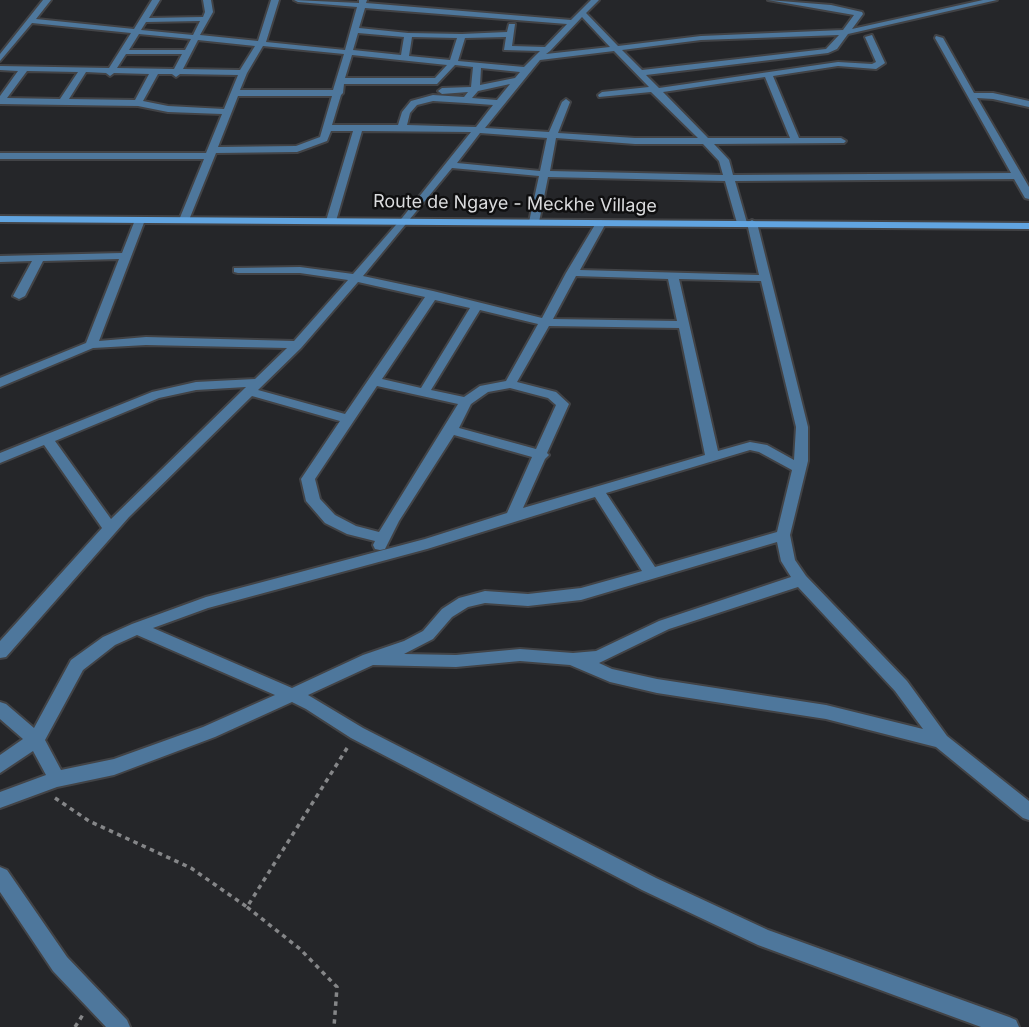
<!DOCTYPE html>
<html>
<head>
<meta charset="utf-8">
<style>
	body { margin:0 }
	canvas { display:block; background:#252629 }
</style>
</head>
<body>
<canvas width="1029" height="1027"></canvas>
<script>
const c = document.querySelector('canvas').getContext('2d');
c.lineJoin = 'round';
const poly = rows => new Path2D(rows.map(r => 'M' + r).join(''));
function strokePath(path, color, width, dash) { c.strokeStyle = color; c.lineWidth = width; c.lineCap = dash ? 'butt' : 'round'; c.setLineDash(dash || []); c.stroke(path); }
function fillPath(path, color) { c.fillStyle = color; c.fill(path, 'evenodd'); }
function drawText(font, color, halo, rows, align = 'center') {
  c.font = font + ' Inter,sans-serif'; c.lineWidth = 5; c.setLineDash([]); c.textBaseline = 'middle'; c.strokeStyle = halo; c.fillStyle = color; for (const [text, x, y, turn = 0] of rows) {
    c.save(); c.translate(x, y); c.rotate((+turn || 0) * Math.PI / 180); c.textAlign = isNaN(turn) ? turn : align; if (halo) c.strokeText(text, 0, 0); c.fillText(text, 0, 0); c.restore();
  }
}
const minor = poly([
	[43,0,51,0,36,19,134,29,152,0,160,0,149,18,203,17,205,12,203,0,211,0,213,12,200,35,258,41,271,0,279,0,266,42,345,50,357,7,298,2,294,0,359,3,359,0,367,0,366,3,571,20,591,0,599,0,586,13,618,46,701,36,843,30,854,15,768,0,831,5,862,12,863,14,852,29,983,0,997,0,848,34,837,49,828,53,646,75,659,88,838,62,872,64,876,62,865,37,872,35,885,63,876,69,838,66,773,76,799,138,841,138,846,141,844,143,714,144,729,160,733,175,1011,173,935,38,936,36,943,38,974,93,993,93,1029,101,1029,107,993,99,977,98,1029,187,1029,199,1025,198,1014,179,735,181,747,223,752,220,757,223,808,427,808,461,790,535,795,560,806,576,907,681,947,736,1029,801,1029,820,1023,818,936,747,826,719,657,693,610,682,570,665,520,661,456,667,373,665,308,695,363,728,656,878,768,930,1009,1017,1016,1020,1019,1027,981,1027,758,945,642,890,351,738,306,709,292,702,215,737,114,775,57,787,0,808,0,792,46,775,33,751,0,773,0,755,23,739,0,719,0,702,6,704,34,728,71,660,103,637,132,624,206,597,425,539,507,513,532,457,454,435,399,521,385,549,380,550,375,549,373,545,375,541,347,534,325,523,306,501,301,479,340,421,252,396,129,517,6,657,0,658,0,641,102,528,44,445,0,463,0,453,152,392,196,382,255,379,287,348,146,345,93,348,0,387,0,378,86,343,119,259,43,261,25,296,19,299,13,296,32,261,0,262,0,256,122,253,135,220,144,218,145,220,99,341,146,337,294,341,348,280,300,273,238,273,234,272,234,268,300,267,353,274,402,218,471,132,362,131,336,221,331,224,326,221,353,131,331,131,327,141,297,152,216,153,189,220,180,222,179,220,204,159,0,159,0,153,206,153,222,114,168,112,138,106,0,104,0,96,18,71,0,70,0,66,109,68,131,33,32,23,0,61,0,54,43,0],
	[365,8,567,24,545,47,512,46,515,24,509,24,507,32,462,34,408,33,359,28,365,8],
	[582,17,610,47,546,54,550,51,582,17],
	[200,21,193,35,141,30,146,22,200,21],
	[358,33,404,37,401,55,353,50,358,33],
	[139,34,191,39,185,50,129,50,139,34],
	[839,35,826,49,642,70,622,50,701,40,839,35],
	[412,37,457,38,450,60,409,56,412,37],
	[506,37,504,50,540,51,524,67,458,61,465,38,506,37],
	[198,40,255,46,240,70,183,69,198,40],
	[263,46,344,54,333,90,240,90,247,73,263,46],
	[614,51,649,87,602,92,598,95,599,97,651,92,698,138,635,138,558,133,570,102,566,99,562,102,549,132,485,128,540,60,614,51],
	[126,54,182,54,174,69,117,68,126,54],
	[352,55,447,65,435,78,345,78,352,55],
	[455,65,473,67,471,87,442,88,438,91,442,94,468,92,464,97,433,95,411,101,402,112,398,125,332,125,341,95,343,93,344,84,437,84,455,65],
	[481,68,520,72,515,78,480,85,481,68],
	[27,71,78,72,60,99,7,98,27,71],
	[86,72,106,73,110,76,114,73,149,74,135,100,69,99,86,72],
	[158,74,172,74,176,77,180,74,238,75,224,109,168,106,143,101,158,74],
	[765,77,790,138,708,138,663,92,765,77],
	[510,84,497,100,472,98,478,91,510,84],
	[238,96,332,96,320,137,296,146,218,147,238,96],
	[433,101,466,103,493,105,476,127,407,125,410,113,417,105,433,101],
	[480,133,547,138,540,171,457,163,480,133],
	[556,138,635,144,703,144,719,161,723,175,550,171,556,138],
	[452,168,539,176,529,222,534,225,539,222,548,177,725,181,737,223,742,226,747,223,759,275,580,270,606,223,601,220,596,223,566,273,542,318,433,291,363,276,452,168],
	[576,276,668,279,677,321,553,319,576,276],
	[679,279,761,281,796,427,794,460,767,445,750,442,718,451,679,279],
	[358,282,425,297,345,414,258,390,301,348,358,282],
	[435,300,470,308,421,388,382,379,435,300],
	[480,310,538,324,506,381,480,386,464,397,431,390,480,310],
	[549,326,679,328,705,455,523,508,545,459,549,455,547,453,569,404,556,392,517,382,549,326],
	[377,386,458,404,379,532,356,526,335,515,320,499,315,479,377,386],
	[246,387,111,519,55,441,159,398,196,390,246,387],
	[510,388,548,398,556,405,536,449,459,428,471,404,488,392,510,388],
	[750,450,759,452,792,470,777,532,655,567,606,493,750,450],
	[595,497,642,571,581,588,528,594,485,591,459,598,442,609,423,631,404,641,363,655,292,688,153,628,208,608,427,549,595,497],
	[777,542,781,561,791,577,659,621,596,651,573,653,520,649,456,655,404,654,433,639,452,617,468,607,485,603,528,606,581,600,777,542],
	[798,587,895,691,923,729,826,705,657,679,612,669,599,663,669,629,798,587],
	[137,635,275,695,203,727,114,759,61,770,45,740,83,670,115,645,137,635],
	[0,867,7,870,67,957,127,1020,130,1027,106,1027,53,971,0,892,0,867]
]);
const secondary = poly([
	[0,216,1029,223,1029,229,0,222,0,216]
]);
strokePath(minor, '#424346', 4);
strokePath(secondary, '#424346', 4);
strokePath(poly([
	[55,798,89,821,191,868,247,907,349,745],
	[247,907,300,949,337,987,334,1027],
	[75,1027,84,1013]
]), '#858688', 3.5, [4.5, 4.5]);
fillPath(minor, '#4e779c');
fillPath(secondary, '#61a4e0');
drawText('18px', '#dadbdd', '#0f0f10', [
	["Route de Ngaye - Meckhe Village",515,204,1]
]);
</script>
</body>
</html>
